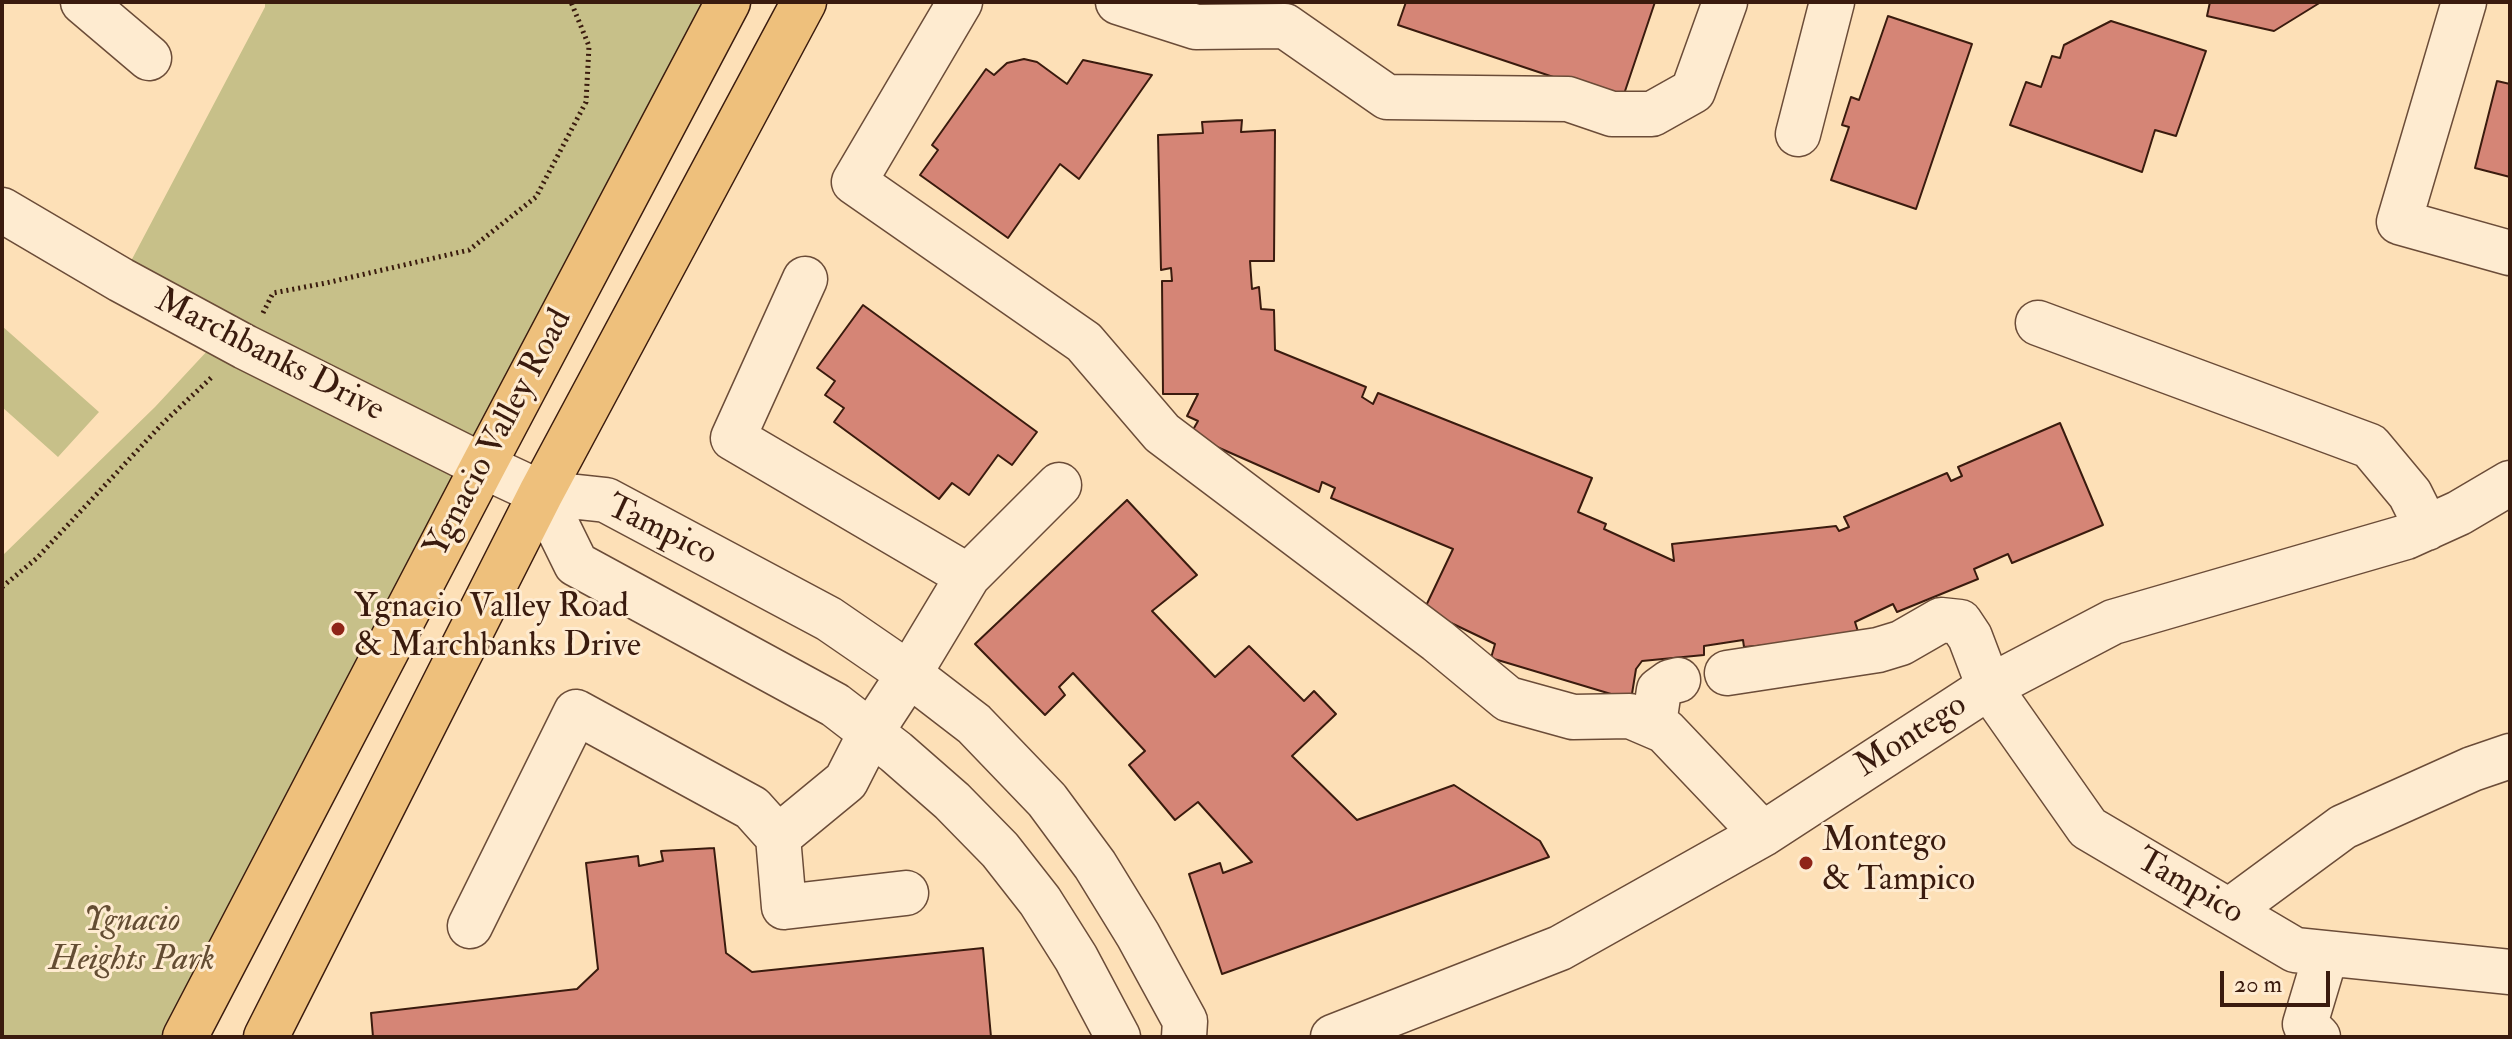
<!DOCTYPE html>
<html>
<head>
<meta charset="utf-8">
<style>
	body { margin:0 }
	#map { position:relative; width:2512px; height:1039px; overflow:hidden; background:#fde0b7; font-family:"IM FELL Double Pica",serif }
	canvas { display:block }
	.frame { position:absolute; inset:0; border:4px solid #3a1b0e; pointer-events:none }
	.scale { position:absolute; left:2220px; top:971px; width:110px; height:36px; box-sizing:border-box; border:4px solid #3a1b0e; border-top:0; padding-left:10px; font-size:24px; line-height:28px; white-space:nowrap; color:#3a1b0e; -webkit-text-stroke:6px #feebd0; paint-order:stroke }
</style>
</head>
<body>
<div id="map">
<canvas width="2512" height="1039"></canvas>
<div class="frame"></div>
<div class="scale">20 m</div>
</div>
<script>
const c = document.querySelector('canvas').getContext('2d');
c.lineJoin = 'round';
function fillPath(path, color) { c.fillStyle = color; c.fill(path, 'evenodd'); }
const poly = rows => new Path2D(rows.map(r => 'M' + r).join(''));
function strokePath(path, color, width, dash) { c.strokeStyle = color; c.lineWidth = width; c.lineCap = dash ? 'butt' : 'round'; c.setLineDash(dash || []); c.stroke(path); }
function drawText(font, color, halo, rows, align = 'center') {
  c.font = font + ' "IM FELL Double Pica",serif'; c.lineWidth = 6; c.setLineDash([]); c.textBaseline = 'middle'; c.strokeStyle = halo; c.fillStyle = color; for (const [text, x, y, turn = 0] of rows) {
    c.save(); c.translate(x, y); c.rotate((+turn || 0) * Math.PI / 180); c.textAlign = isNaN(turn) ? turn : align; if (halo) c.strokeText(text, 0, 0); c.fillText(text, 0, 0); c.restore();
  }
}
fillPath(poly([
	[265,2,728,2,186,1037,2,1037,2,556,155,407,222,335,121,280,265,7],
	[2,326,99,412,58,457,2,407]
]), '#c7c089');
const building = poly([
	[1406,2,1655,2,1622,100,1398,25,1406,2],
	[2210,2,2321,2,2274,31,2207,16,2210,2],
	[1888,16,1972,44,1916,209,1831,180,1849,127,1842,125,1851,97,1859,100,1888,16],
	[2111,21,2206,51,2176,136,2155,130,2142,172,2010,125,2026,82,2041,87,2052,56,2060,58,2064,45,2111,21],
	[1024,59,1037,62,1067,84,1083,60,1152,75,1079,179,1060,164,1008,238,920,175,938,150,932,145,986,69,994,75,1007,63,1024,59],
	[2497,81,2510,84,2510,177,2475,168,2497,81],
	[1242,120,1241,132,1275,130,1274,261,1250,261,1252,289,1259,287,1261,309,1274,310,1275,350,1366,387,1362,397,1373,404,1378,393,1592,478,1578,512,1606,524,1604,529,1674,561,1672,544,1836,526,1839,531,1849,527,1844,517,1947,473,1951,481,1962,476,1958,467,2060,423,2103,525,2012,563,2008,554,1974,569,1978,579,1897,612,1893,604,1855,622,1860,638,1744,647,1743,640,1704,646,1704,655,1642,661,1636,669,1631,700,1491,658,1495,644,1424,610,1453,549,1331,498,1335,488,1322,482,1319,492,1190,435,1198,421,1187,416,1198,394,1163,394,1162,281,1172,281,1171,268,1161,270,1158,135,1203,133,1202,122,1242,120],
	[863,305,1037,432,1012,465,998,455,969,495,952,483,939,499,834,422,844,408,825,395,835,381,817,368,863,305],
	[1127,500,1197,575,1152,611,1215,677,1249,646,1304,701,1314,691,1336,714,1292,756,1357,820,1454,785,1540,841,1549,857,1222,974,1189,874,1220,863,1223,873,1252,862,1198,802,1175,820,1129,765,1145,751,1073,673,1059,687,1065,695,1045,715,975,644,1127,500],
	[714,848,726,953,752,972,983,948,991,1037,373,1037,371,1013,577,989,598,969,586,863,638,856,639,866,663,861,661,851,714,848]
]);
fillPath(building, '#d58576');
strokePath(building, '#3a1b0e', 2);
const minor = poly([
	[83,2,149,58],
	[960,2,854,182,1084,342,1162,433,1438,641,1508,699,1573,717,1630,716,1665,731,1763,834],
	[1118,2,1196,27,1285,26,1387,97,1568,99,1612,114,1652,114,1693,91,1725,2],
	[2464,2,2399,222,2510,253],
	[1798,134,1832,2],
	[2,210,121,280,245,347,483,466,541,493,606,500,829,619,909,674,974,724,1047,800,1095,865,1138,935,1185,1021,1184,1037],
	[805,279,733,438,968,576,1059,485],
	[2038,323,2370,446,2410,494,2427,528],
	[541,493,576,564,835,705,896,752,952,801,1000,850,1040,901,1076,958,1118,1037],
	[1727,673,1878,650,1901,643,1941,620,1960,622,1970,637,1989,687,2088,828,2295,950,2510,972],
	[1656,727,1655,717,1659,690,1670,682,1678,680],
	[778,837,784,907,906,893],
	[2229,911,2343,827,2472,769,2510,756],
	[470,926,576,712,752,808,778,837,846,781,871,732,909,674,968,576],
	[1333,1037,1560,948,1763,834,1989,687,2113,622,2406,537,2459,513,2510,483],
	[2318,1037,2305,1024,2326,954]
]);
const highway = poly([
	[185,1037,483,466,728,2],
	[266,1037,541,493,804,2]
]);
strokePath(minor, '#6b4c38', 47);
strokePath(highway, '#3a1b0e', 47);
strokePath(poly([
	[263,313,273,293,326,283,469,250,536,197,586,102,589,46,571,2],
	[2,587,37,558,163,423,213,376]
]), '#3a1b0e', 5, [2, 4]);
strokePath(minor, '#feebd0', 44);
strokePath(highway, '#eec07c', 44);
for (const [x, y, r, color] of [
	[338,629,8,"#8f2418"],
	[1806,863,8,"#8f2418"]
]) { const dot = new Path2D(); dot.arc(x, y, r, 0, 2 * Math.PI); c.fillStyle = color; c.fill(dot); strokePath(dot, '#feebd0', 3); }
drawText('34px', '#3a1b0e', '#feebd0', [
	["Marchbanks Drive",269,357,27],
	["Ygnacio Valley Road",500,434,-62],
	["Tampico",661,532,26],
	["Montego",1912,737,-33],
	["Tampico",2189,888,30]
]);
drawText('34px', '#3a1b0e', '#feebd0', [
	["Ygnacio Valley Road",354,609],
	["& Marchbanks Drive",354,648],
	["Montego",1822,843],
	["& Tampico",1822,882]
], 'left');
drawText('italic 34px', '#644d33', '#feebd0', [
	["Ygnacio",132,923],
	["Heights Park",132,962]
]);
</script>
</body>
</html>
